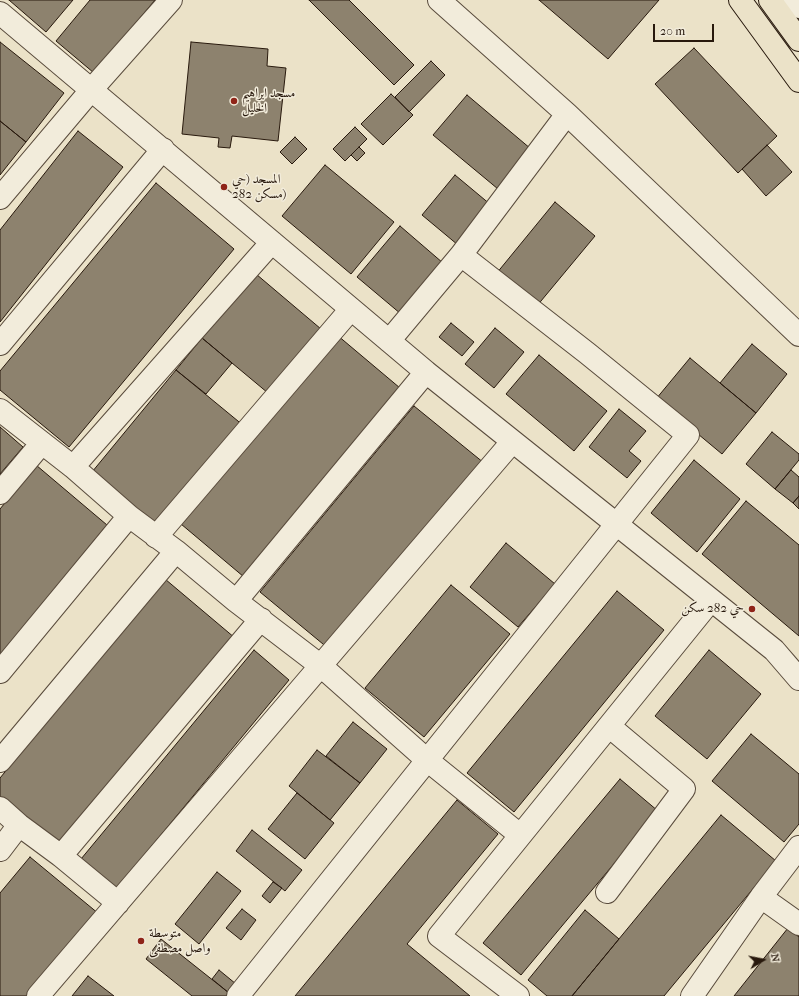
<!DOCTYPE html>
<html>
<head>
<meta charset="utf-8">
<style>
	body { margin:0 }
	#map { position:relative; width:799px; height:996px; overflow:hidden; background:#ebe2c8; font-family:"IM FELL French Canon",serif }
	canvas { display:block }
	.north { position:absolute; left:743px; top:940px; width:40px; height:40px; -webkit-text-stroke:3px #f2ecdb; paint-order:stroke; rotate:80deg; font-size:11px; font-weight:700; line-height:16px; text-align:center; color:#28190d }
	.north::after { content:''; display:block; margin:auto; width:14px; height:18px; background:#28190d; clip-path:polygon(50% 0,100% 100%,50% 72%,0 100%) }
	.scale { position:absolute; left:653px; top:24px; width:61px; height:18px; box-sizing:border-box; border:2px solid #28190d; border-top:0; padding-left:5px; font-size:12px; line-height:14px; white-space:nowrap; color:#28190d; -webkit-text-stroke:3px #f2ecdb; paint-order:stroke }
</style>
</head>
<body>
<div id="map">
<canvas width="799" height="996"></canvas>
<div class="north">N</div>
<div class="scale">20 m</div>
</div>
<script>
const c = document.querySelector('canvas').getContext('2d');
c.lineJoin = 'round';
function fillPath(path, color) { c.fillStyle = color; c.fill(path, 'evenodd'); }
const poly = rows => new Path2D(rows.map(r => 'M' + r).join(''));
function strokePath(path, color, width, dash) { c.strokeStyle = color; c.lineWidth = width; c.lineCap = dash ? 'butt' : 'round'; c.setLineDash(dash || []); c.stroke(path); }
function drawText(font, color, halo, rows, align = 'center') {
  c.font = font + ' "IM FELL French Canon",Amiri,serif'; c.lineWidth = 3; c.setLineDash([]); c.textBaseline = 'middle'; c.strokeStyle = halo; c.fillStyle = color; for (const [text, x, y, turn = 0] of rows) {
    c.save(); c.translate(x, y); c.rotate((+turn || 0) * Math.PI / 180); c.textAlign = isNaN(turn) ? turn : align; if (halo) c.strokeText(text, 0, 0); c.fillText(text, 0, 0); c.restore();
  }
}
const building = poly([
	[9,0,73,0,46,32,9,0],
	[90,0,155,0,94,73,56,41,90,0],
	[309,0,349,0,414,65,394,85,309,0],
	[539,0,659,0,608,59,539,0],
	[0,42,64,93,26,142,0,121,0,42],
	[191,42,268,49,267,66,286,68,278,141,232,136,230,148,218,147,219,138,182,134,191,42],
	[694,48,777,136,738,173,655,84,694,48],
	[431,61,445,75,409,112,395,97,431,61],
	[391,94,413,115,383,145,361,124,391,94],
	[467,95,531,149,498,189,433,135,467,95],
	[0,121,26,142,0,175,0,121],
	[355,127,367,139,345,161,333,149,355,127],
	[78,131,123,167,0,322,0,230,78,131],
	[295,137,307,149,292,164,280,152,295,137],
	[767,145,792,172,766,196,742,169,767,145],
	[359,147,365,153,357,161,351,155,359,147],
	[325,165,394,222,351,274,282,216,325,165],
	[455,175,491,205,458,245,422,215,455,175],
	[156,183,234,249,69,447,0,390,0,371,156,183],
	[555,202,595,236,536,307,496,274,555,202],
	[400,226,443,263,401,314,357,277,400,226],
	[256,274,321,329,268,393,202,338,256,274],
	[451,323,474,342,462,356,439,337,451,323],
	[495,328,524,352,494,388,465,364,495,328],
	[337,335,400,388,244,577,181,524,337,335],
	[202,338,232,363,206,394,176,370,202,338],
	[752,344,787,374,756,413,720,383,752,344],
	[539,355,607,411,574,451,506,394,539,355],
	[690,358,756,413,722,454,656,399,690,358],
	[176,370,244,426,159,528,92,472,176,370],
	[414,406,484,463,329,649,260,592,414,406],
	[619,409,646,431,629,451,641,461,627,478,589,447,619,409],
	[0,427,23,447,0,474,0,427],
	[772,432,799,454,799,460,775,489,746,464,772,432],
	[694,460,740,499,697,552,651,513,694,460],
	[36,465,107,525,0,655,0,509,36,465],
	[791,470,799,477,799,496,793,503,775,489,791,470],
	[799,496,799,509,793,503,799,496],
	[746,501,799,545,799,636,702,554,746,501],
	[506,543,555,584,518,627,470,587,506,543],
	[165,579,235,638,60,849,0,799,0,778,165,579],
	[451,585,510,634,424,737,365,688,451,585],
	[617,591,664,630,514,812,467,773,617,591],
	[254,650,289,680,117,888,81,859,254,650],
	[709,650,761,694,707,759,655,716,709,650],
	[353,722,387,749,360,783,326,756,353,722],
	[751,734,799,774,799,824,784,842,712,781,751,734],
	[317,750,360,783,330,820,289,786,317,750],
	[620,779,658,811,521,975,483,943,620,779],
	[297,793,334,823,305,859,268,829,297,793],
	[457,800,498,834,407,944,470,996,295,996,457,800],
	[721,815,776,861,664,996,572,996,721,815],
	[252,830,302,870,285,891,236,851,252,830],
	[30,857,99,914,31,996,0,996,0,893,30,857],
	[217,872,241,891,199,944,175,924,217,872],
	[273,882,282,888,270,903,262,896,273,882],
	[242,909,256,920,241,940,226,928,242,909],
	[585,910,619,939,572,996,547,996,528,980,585,910],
	[788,928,799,937,799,996,734,996,788,928],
	[161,939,229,993,227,996,192,996,146,959,161,939],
	[219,970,236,984,229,993,212,979,219,970],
	[88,976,114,996,72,996,88,976]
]);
fillPath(building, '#8d826e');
strokePath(building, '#28190d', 1);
const minor = poly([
	[439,0,567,114,799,335],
	[794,0,799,7],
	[0,13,426,372,774,650,799,679],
	[0,198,92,89,171,0],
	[389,341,461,255,567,114],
	[0,344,163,149],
	[0,410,73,467,129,516,176,551,236,601,321,666,427,760,520,835],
	[73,467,272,242],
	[0,493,41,444],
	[156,537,351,309],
	[236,601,426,372],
	[0,672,129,516],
	[0,761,176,551],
	[0,808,19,825,61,856,118,903],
	[0,850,19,825],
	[61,856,261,619],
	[607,892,684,789,609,726],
	[761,897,799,924],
	[38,996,512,442],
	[238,996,688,435,587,353,461,255],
	[518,996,439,936,711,600],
	[692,996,761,897,799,847]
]);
const highway = poly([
	[740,0,799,81],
	[770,0,799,40]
]);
strokePath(minor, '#594b3c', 24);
strokePath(highway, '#28190d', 24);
strokePath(minor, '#f2ecdb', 22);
strokePath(highway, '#ebe2c8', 22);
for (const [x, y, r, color] of [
	[234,101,4,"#8f2418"],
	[224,187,4,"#8f2418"],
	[752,609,4,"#8f2418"],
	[141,941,4,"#8f2418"]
]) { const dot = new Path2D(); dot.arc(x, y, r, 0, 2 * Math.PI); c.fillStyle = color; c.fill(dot); strokePath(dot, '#f2ecdb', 1.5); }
drawText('13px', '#28190d', '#f2ecdb', [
	["مسجد ابراهيم",242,94],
	["الخليل",242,109],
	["المسجد (حي",232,180],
	["282 مسكن)",232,195],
	["حي 282 سكن",744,609,"right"],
	["متوسطة",149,934],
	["واصل مصطفى",149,949]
], 'left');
</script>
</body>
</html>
